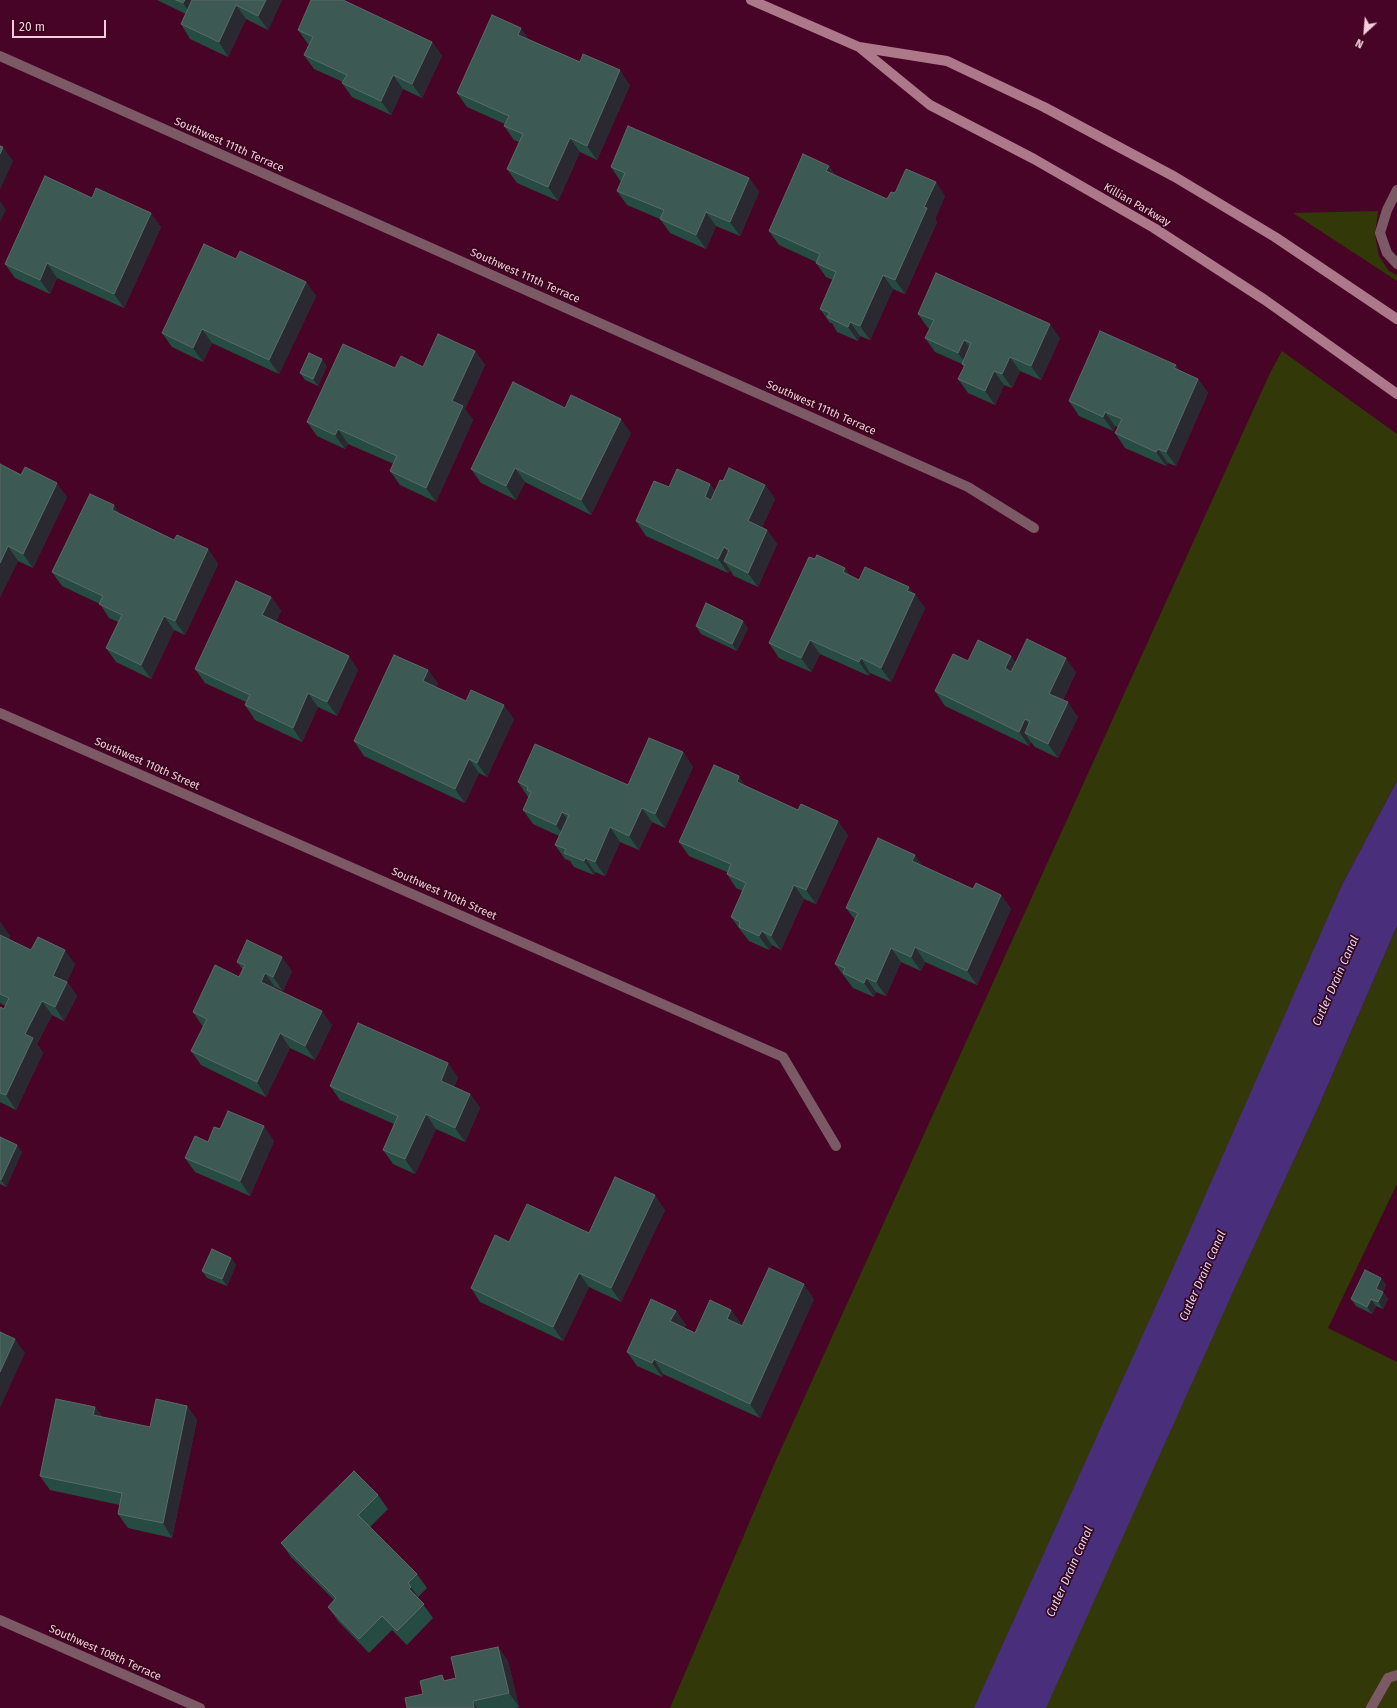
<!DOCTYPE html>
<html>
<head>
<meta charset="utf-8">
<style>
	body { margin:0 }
	#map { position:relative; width:1397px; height:1708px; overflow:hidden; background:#480427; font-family:"Fira Sans",sans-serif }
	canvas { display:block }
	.north { position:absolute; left:1345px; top:12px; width:40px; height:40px; -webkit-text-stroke:3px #37051d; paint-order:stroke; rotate:206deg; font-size:11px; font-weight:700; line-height:16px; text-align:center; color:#f8cddb }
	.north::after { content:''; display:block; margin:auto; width:14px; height:18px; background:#f8cddb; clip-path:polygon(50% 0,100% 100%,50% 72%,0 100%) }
	.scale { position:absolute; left:12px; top:20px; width:94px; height:18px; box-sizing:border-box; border:2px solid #f8cddb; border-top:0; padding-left:5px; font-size:12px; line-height:14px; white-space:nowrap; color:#f8cddb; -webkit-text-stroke:3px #37051d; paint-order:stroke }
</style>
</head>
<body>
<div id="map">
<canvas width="1397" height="1708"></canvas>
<div class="north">N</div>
<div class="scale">20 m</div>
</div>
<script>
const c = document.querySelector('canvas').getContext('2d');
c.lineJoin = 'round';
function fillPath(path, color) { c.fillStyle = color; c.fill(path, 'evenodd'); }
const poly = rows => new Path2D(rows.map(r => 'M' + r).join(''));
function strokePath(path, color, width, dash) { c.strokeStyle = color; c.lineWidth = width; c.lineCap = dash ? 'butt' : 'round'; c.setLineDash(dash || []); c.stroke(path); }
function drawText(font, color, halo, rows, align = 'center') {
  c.font = font + ' "Fira Sans",sans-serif'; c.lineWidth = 3.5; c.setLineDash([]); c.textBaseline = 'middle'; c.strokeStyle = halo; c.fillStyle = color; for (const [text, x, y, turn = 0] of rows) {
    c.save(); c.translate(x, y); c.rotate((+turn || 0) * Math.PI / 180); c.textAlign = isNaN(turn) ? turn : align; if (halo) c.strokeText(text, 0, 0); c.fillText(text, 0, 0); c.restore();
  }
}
fillPath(poly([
	[1378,211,1375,235,1379,256,1389,271,1397,275,1397,281,1293,213],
	[1282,351,1397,434,1397,781,1343,883,1236,1284,1317,1110,1397,926,1397,1184,1328,1328,1397,1362,1397,1708,670,1708,776,1460,1270,373]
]), '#323807');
fillPath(poly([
	[1397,781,1397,926,1317,1110,1236,1285,1046,1708,974,1708,1179,1255,1343,883]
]), '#492e7b');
strokePath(poly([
	[1397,190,1387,210,1380,233,1387,253,1397,264],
	[1371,1708,1388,1678,1397,1675]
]), '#7b5a66', 10);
strokePath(poly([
	[0,56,968,487,1034,528],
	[0,713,783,1057,836,1146],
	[0,1620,200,1708]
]), '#7b5a66', 10);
strokePath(poly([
	[751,0,859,47,947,61,1044,107,1175,177,1275,237,1397,319],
	[859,47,930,105,1034,159,1154,228,1265,300,1397,394]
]), '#ac788a', 10);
fillPath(poly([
	[157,0,282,0,268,30,246,19,228,57,190,39,181,24,186,14],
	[298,30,432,42,442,56,422,98,403,89,391,115,352,97,342,83,343,82,314,69,304,55,309,44,308,44],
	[529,39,630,85,597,160,580,152,558,201,517,183,507,169,519,142,514,140,504,126,505,124,467,107,457,93],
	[829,166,835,176,887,199,895,193,945,196,935,219,937,222,905,294,893,289,870,340,860,336,858,341,837,332,832,323,830,323,820,309,833,280,826,277,816,263,816,262,779,245,769,231],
	[611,167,749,178,759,192,740,236,716,226,706,249,670,233,660,219,627,205,617,191,621,182],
	[92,198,161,227,124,308,57,278,50,294,15,278,5,264],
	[236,259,306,282,316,296,279,374,212,343,203,362,172,347,162,333],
	[918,314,1060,338,1041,380,1020,371,1012,388,1004,385,995,405,968,393,958,379,964,367,962,364,935,352,925,338,930,329,928,328],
	[475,351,485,365,465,409,473,420,436,502,400,485,390,471,394,464,348,444,345,449,317,436,307,422,395,368,423,367],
	[327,366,318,386,305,380,300,373],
	[1181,371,1198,379,1208,393,1176,466,1168,463,1166,466,1125,448,1115,433,1118,427,1115,426,1113,431,1079,416,1069,401],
	[565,408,631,433,591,515,525,482,516,500,481,483,471,469],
	[0,464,67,497,33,568,18,561,0,597],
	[723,481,765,485,775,499,762,527,767,530,777,544,758,587,734,576,730,570,728,573,646,536,636,521,669,487,710,484,715,491],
	[121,515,174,540,208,549,218,564,185,635,174,630,151,679,116,662,106,648,118,622,109,618,100,604,62,586,52,572],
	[815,559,845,568,849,575,859,580,913,593,925,608,891,682,870,673,869,676,820,654,811,672,779,658,769,643],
	[271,597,281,611,276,621,358,670,337,716,318,707,302,742,255,720,245,705,246,702,205,683,195,669],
	[696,626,748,628,737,651,701,634],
	[1011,656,1015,662,1076,672,1063,700,1078,717,1058,758,1035,747,1031,742,1029,746,945,706,935,691,968,661],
	[428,670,438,684,436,687,466,701,514,719,487,777,479,773,465,803,364,756,354,741],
	[683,752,693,767,665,828,652,822,639,850,620,842,605,876,595,872,594,875,574,867,570,861,565,859,555,845,559,836,533,824,523,810,529,797,528,797,518,782,628,785],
	[746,786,848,835,816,904,804,899,781,950,772,945,769,950,749,941,742,932,741,931,731,917,743,891,736,888,727,874,727,872,689,856,679,842],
	[923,866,973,889,1001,895,1011,909,977,985,925,962,921,971,901,962,886,996,876,992,874,997,853,988,835,964,855,920,846,908],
	[0,922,10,936,9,939,31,950,75,964,67,982,77,996,64,1021,52,1015,37,1044,43,1053,16,1110,0,1102,0,1007,4,1009,5,1006,0,1003],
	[237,962,292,971,283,991,275,987,275,989,332,1025,315,1060,290,1048,266,1097,201,1065,191,1051,203,1027,193,1012,239,977,243,970],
	[448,1063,458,1078,454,1087,470,1094,480,1108,465,1142,436,1129,415,1174,393,1164,383,1150,394,1124,340,1100,330,1086],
	[220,1129,274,1141,250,1196,195,1172,185,1158,208,1142],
	[0,1137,22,1152,6,1187,0,1184],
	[665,1210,621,1302,589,1287,563,1341,480,1302,471,1288,509,1242,589,1233],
	[231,1258,236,1265,227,1286,207,1278,202,1271],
	[1381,1278,1386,1285,1383,1292,1388,1299,1383,1309,1376,1306,1372,1314,1356,1306,1351,1299],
	[814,1299,760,1418,663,1374,662,1377,637,1366,627,1352,676,1311,686,1325,684,1328,695,1333,731,1310,741,1324,741,1325,742,1326],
	[187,1406,197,1420,172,1538,128,1528,118,1514,120,1505,50,1490,40,1476,95,1407,102,1417,150,1427],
	[378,1495,388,1509,370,1527,417,1574,427,1588,418,1597,433,1618,407,1645,392,1630,369,1653,338,1621,328,1607,334,1600,291,1557,281,1543],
	[498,1647,508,1661,519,1707,515,1708,407,1708,423,1694,446,1680,456,1678]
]), '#264b42');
fillPath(poly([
	[185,0,195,0,193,17,183,3],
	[266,0,282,0,268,30,258,16],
	[236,5,246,19,228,57,219,42],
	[521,28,531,42,518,35],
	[432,42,442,56,422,98,412,84],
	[620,70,630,85,597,160,587,146],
	[393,75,403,89,391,115,381,101],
	[570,138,580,152,558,201,548,187],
	[3,147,13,161,0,190,0,154],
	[829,166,839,180,826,171],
	[749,178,759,192,740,236,730,222],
	[936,182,945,196,935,219,937,222,905,294,895,280,924,207],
	[0,201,6,210,0,222],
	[706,212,716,226,706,249,696,235],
	[151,213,161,227,124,308,114,294],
	[47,263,57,278,50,294,40,280],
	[883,275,893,289,870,340,860,326],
	[306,282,316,296,279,374,269,360],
	[850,322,860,336,858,341,848,327],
	[1050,324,1060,338,1041,380,1031,366],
	[202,329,212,343,203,362,193,348],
	[964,340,974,354,968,367,958,353],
	[475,351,485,365,465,409,473,420,436,502,426,488,452,401],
	[1010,357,1020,371,1012,388,1002,374],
	[322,359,327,366,318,386,313,379],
	[1176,365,1186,379,1174,368],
	[994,371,1004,385,995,405,985,391],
	[1198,379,1208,393,1176,466,1166,452],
	[1105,412,1115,426,1113,431,1103,417],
	[621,419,631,433,591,515,581,500],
	[338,429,348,444,345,449,335,435],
	[1158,449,1168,463,1166,466,1156,452],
	[515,468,525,482,516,500,506,486],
	[57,483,67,497,33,568,23,554],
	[710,484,720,499,715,511,705,497],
	[765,485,775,499,758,535,748,521],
	[114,505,124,519,112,510],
	[767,530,777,544,758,587,748,573],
	[8,546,18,561,0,597,0,563],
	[724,547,734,561,724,561,730,570,728,573,718,559],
	[208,549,218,564,185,635,175,621],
	[845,568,855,583,843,572],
	[909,587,914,595,915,594,925,608,891,682,881,668,907,591],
	[271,597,281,611,272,629,262,615],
	[164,616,174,630,151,679,141,665],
	[743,621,748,628,737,651,732,644],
	[810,640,820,654,811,672,801,658],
	[349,656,358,670,337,716,327,702],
	[1011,656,1021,670,1015,683,1005,668],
	[861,658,870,673,869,676,859,662],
	[1066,658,1076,672,1059,708,1049,694],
	[428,670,438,684,433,695,423,681],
	[308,693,318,707,302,742,293,728],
	[1068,702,1078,717,1058,758,1048,744],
	[504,705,514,719,487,777,477,763],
	[1025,719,1035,733,1025,733,1031,742,1029,746,1019,732],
	[683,752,693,767,665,828,655,814],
	[469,759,479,773,465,803,455,789],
	[739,776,749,791,737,782],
	[642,808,652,822,639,850,629,836],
	[562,812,572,826,566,839,556,825],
	[838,821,848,835,816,904,806,890],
	[610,827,620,842,605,876,595,862],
	[915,855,925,869,912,861],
	[585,858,595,872,594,875,584,861],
	[794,885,804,899,781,950,771,936],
	[1001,895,1011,909,977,985,967,971],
	[0,922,10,936,5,946,0,939],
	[762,931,772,945,769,950,759,936],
	[915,947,925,962,921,971,911,957],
	[891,948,901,962,886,996,876,982],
	[65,950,75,964,67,982,77,996,64,1021,55,1007,53,976],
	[282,957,292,971,283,991,273,977],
	[265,973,275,987,271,996,261,982],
	[866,978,876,992,874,997,864,983],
	[42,1001,52,1015,37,1044,43,1053,16,1110,6,1095,25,1034],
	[322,1011,332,1025,315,1060,305,1046],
	[280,1033,290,1048,266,1097,257,1082],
	[448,1063,458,1078,450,1095,441,1081],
	[470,1094,480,1108,465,1142,455,1128],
	[426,1114,436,1129,415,1174,405,1159],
	[264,1126,274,1141,250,1196,240,1181],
	[17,1145,22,1152,6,1187,1,1180],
	[655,1195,665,1210,621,1302,611,1288],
	[231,1258,236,1265,227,1286,222,1279],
	[579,1273,589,1287,563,1341,553,1327],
	[1381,1278,1386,1285,1383,1292,1388,1299,1383,1309,1378,1302,1376,1289],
	[804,1284,814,1299,760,1418,750,1404],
	[1371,1299,1376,1306,1372,1314,1367,1307],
	[731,1310,741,1324,737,1333,727,1319],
	[676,1311,686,1325,680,1335,670,1321],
	[15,1339,25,1353,0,1408,0,1372],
	[654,1359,663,1374,662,1377,652,1363],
	[187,1406,197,1420,172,1538,163,1523],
	[95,1407,104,1421,93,1415],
	[411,1587,421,1601,409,1589],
	[498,1647,508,1661,519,1707,509,1693],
	[473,1701,477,1708,474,1708]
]), '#2a2931');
const building = poly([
	[176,0,185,0,183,3,176,0],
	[192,0,266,0,258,16,236,5,219,42,181,24,192,0],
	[311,0,343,0,432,42,412,84,393,75,381,101,342,83,347,75,304,55,313,37,298,30,311,0],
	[492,15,521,28,518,35,580,62,583,54,620,70,587,146,570,138,548,187,507,169,523,134,504,126,509,116,457,93,492,15],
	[628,126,749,178,730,222,706,212,696,235,660,219,664,210,617,191,625,173,611,167,628,126],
	[0,146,3,147,0,154,0,146],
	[803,154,829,166,826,171,887,199,891,192,895,193,906,169,936,182,924,207,927,208,895,280,883,275,860,326,850,322,848,327,827,317,830,313,820,309,836,272,816,263,820,254,769,231,803,154],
	[45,176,92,198,96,188,151,213,114,294,47,263,40,280,5,264,45,176],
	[204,244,236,259,240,251,306,282,269,360,202,329,193,348,162,333,204,244],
	[936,273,1050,324,1031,366,1010,357,1002,374,994,371,985,391,958,379,965,365,962,364,971,343,964,340,958,353,925,338,934,320,918,314,936,273],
	[1100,331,1176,365,1174,368,1198,379,1166,452,1158,449,1156,452,1115,433,1122,419,1105,412,1103,417,1069,401,1100,331],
	[438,334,475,351,452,401,463,406,426,488,390,471,397,456,338,429,335,435,307,422,343,344,395,368,401,356,423,367,438,334],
	[309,353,322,359,313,379,300,373,309,353],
	[513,382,565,408,571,395,621,419,581,500,515,468,506,486,471,469,513,382],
	[0,464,21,475,25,467,57,483,23,554,8,546,0,563,0,464],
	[729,468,765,485,748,521,767,530,748,573,724,561,729,550,724,547,718,559,636,521,654,481,669,487,677,469,710,484,705,497,711,500,720,480,723,481,729,468],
	[90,494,114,505,112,510,174,540,177,535,208,549,175,621,164,616,141,665,106,648,122,615,99,604,103,596,52,572,90,494],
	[817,555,845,568,843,572,859,580,865,567,909,587,907,591,915,594,881,668,861,658,859,662,810,640,801,658,769,643,809,557,815,559,817,555],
	[236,581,271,597,262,615,349,656,327,702,308,693,293,728,245,705,250,695,195,669,236,581],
	[706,603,743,621,732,644,696,626,706,603],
	[1027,639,1066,658,1049,694,1068,702,1048,744,1025,733,1030,721,1025,719,1019,732,935,691,953,654,968,661,978,640,1011,656,1005,668,1011,672,1027,639],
	[394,655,428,670,423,681,466,701,471,690,504,705,477,763,469,759,455,789,354,741,394,655],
	[649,738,683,752,655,814,642,808,629,836,610,827,595,862,585,858,584,861,564,853,566,849,555,845,569,815,562,812,556,825,523,810,531,792,527,790,528,787,518,782,535,744,628,785,649,738],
	[714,765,739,776,737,782,798,810,801,804,838,821,806,890,794,885,771,936,762,931,759,936,739,927,740,922,731,917,746,883,727,874,731,864,679,842,714,765],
	[878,838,915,855,912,861,973,889,976,883,1001,895,967,971,915,947,911,957,891,948,876,982,866,978,864,983,843,973,845,968,835,964,858,913,846,908,878,838],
	[0,935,31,950,38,937,65,950,53,976,67,982,55,1007,42,1001,25,1034,33,1038,6,1095,0,1093,0,1007,4,1009,9,998,0,994,0,935],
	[247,940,282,957,273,977,265,973,261,982,322,1011,305,1046,280,1033,257,1082,191,1051,207,1019,193,1012,215,965,239,977,245,965,237,962,247,940],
	[358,1023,448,1063,441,1081,470,1094,455,1128,426,1114,405,1159,383,1150,398,1116,330,1086,358,1023],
	[228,1111,264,1126,240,1181,185,1158,195,1136,208,1142,214,1127,220,1129,228,1111],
	[0,1137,17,1145,1,1180,0,1180,0,1137],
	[615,1177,655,1195,611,1288,579,1273,553,1327,471,1288,495,1235,509,1242,527,1204,589,1233,615,1177],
	[212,1249,231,1258,222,1279,202,1271,212,1249],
	[769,1268,804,1284,750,1404,654,1359,652,1363,627,1352,651,1299,676,1311,670,1321,695,1333,710,1300,731,1310,727,1319,742,1326,769,1268],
	[1365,1270,1381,1278,1376,1289,1383,1292,1378,1302,1371,1299,1367,1307,1351,1299,1365,1270],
	[0,1332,15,1339,0,1372,0,1332],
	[56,1399,95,1407,93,1415,150,1427,156,1399,187,1406,163,1523,118,1514,122,1493,40,1476,56,1399],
	[354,1471,378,1495,358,1515,417,1574,408,1583,411,1587,409,1589,424,1604,397,1631,382,1616,359,1639,328,1607,336,1598,281,1543,354,1471],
	[498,1647,509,1693,473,1701,474,1708,407,1708,405,1698,423,1694,420,1681,442,1675,444,1681,456,1678,451,1657,498,1647]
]);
fillPath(building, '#3c5953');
strokePath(building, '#5a6b68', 1);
drawText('11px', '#f8cddb', '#37051d', [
	["Southwest 111th Terrace",229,145,24],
	["Killian Parkway",1137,205,30],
	["Southwest 111th Terrace",525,276,24],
	["Southwest 111th Terrace",821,408,24],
	["Southwest 110th Street",147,764,24],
	["Southwest 110th Street",444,894,24],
	["Southwest 108th Terrace",105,1653,24]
]);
drawText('italic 12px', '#dfd9f0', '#37051d', [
	["Cutler Drain Canal",1336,981,-66],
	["Cutler Drain Canal",1203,1276,-66],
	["Cutler Drain Canal",1070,1572,-66]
]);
</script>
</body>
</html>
